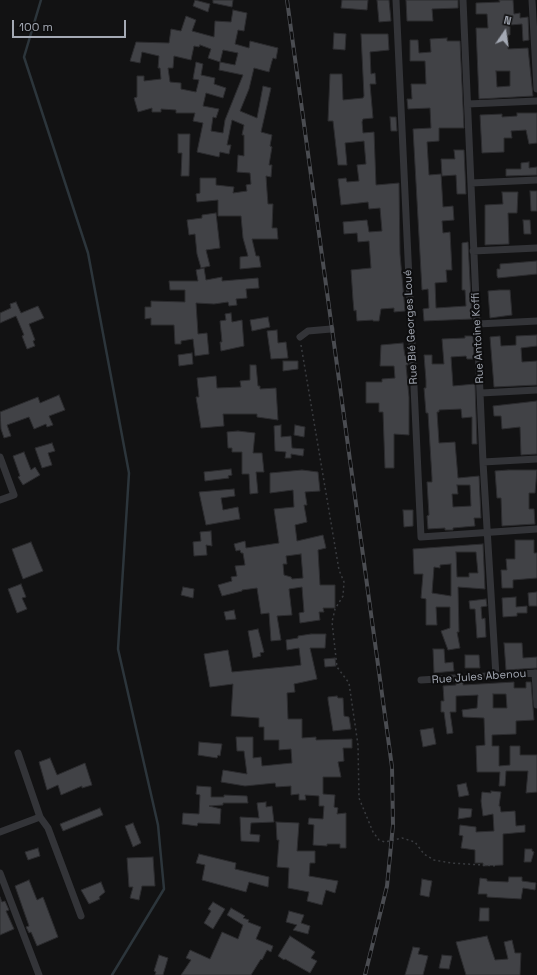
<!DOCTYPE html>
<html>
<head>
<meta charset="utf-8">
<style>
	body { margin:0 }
	#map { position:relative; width:537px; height:975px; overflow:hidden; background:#121213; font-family:"Space Grotesk",sans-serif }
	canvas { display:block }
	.north { position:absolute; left:485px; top:12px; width:40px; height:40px; -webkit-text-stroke:3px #0d0d0e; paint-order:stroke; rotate:13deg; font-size:11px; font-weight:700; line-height:16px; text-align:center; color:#a4a9b4 }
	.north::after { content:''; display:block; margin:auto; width:14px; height:18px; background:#a4a9b4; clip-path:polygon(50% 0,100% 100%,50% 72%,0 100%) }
	.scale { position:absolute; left:12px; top:20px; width:114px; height:18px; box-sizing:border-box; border:2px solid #a4a9b4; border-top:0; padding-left:5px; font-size:12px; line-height:14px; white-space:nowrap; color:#a4a9b4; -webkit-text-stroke:3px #0d0d0e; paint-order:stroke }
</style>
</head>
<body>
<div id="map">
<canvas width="537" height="975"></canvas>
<div class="north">N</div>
<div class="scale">100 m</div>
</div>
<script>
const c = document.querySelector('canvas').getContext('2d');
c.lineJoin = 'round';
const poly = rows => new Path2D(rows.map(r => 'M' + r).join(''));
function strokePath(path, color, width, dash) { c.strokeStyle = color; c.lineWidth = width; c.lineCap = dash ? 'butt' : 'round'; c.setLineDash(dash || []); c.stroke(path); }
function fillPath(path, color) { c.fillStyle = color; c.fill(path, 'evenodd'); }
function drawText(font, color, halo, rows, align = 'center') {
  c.font = font + ' "Space Grotesk",sans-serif'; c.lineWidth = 4; c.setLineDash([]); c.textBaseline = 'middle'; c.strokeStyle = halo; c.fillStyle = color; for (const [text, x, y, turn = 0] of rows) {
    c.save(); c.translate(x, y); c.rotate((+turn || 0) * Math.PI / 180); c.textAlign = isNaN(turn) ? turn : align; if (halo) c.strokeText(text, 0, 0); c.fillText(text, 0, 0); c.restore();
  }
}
strokePath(poly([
	[41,0,24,57,88,253,129,473,118,649,158,825,164,889,112,975]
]), '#2c353b', 2.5);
const building = poly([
	[195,0,210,4,208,12,193,6,195,0],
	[213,0,233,0,232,7,213,3,213,0],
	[342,0,368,0,367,10,341,8,342,0],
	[377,0,389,0,391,21,379,22,377,0],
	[406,0,458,0,458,8,432,9,433,21,407,21,406,0],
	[499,0,513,0,514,14,520,13,520,18,528,17,529,40,523,41,522,24,510,25,510,35,508,35,508,49,528,48,533,96,479,99,476,28,488,28,487,14,476,14,476,3,500,2,499,0],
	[496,71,510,71,510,86,497,87,496,71],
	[233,10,247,13,244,31,238,30,235,44,249,48,250,41,278,48,276,59,273,58,272,61,269,72,254,68,249,89,240,111,257,118,263,86,271,88,261,132,272,135,270,146,272,147,269,165,272,165,271,177,266,176,267,191,268,204,273,204,272,228,277,228,278,239,252,239,256,256,259,256,261,267,240,269,240,257,248,256,243,238,241,216,218,216,218,200,197,202,196,194,200,193,200,178,216,178,216,185,234,187,233,193,247,191,246,185,251,184,250,173,237,172,238,155,244,156,244,135,242,135,244,125,232,120,227,145,231,145,229,154,220,152,219,157,197,152,203,123,193,121,195,113,176,113,176,110,161,109,161,112,152,112,152,108,138,112,134,98,137,97,137,76,144,76,144,81,161,79,160,68,158,68,159,56,142,52,140,63,130,61,136,42,169,43,171,29,181,31,186,16,196,20,192,31,214,37,215,21,231,22,233,10],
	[200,45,211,49,208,58,220,62,223,50,238,53,235,65,220,62,219,70,243,75,225,120,223,133,211,131,213,117,216,118,219,109,203,106,206,93,223,98,226,88,214,84,215,78,201,75,203,64,196,62,193,79,199,80,196,92,181,89,181,83,170,82,168,68,173,68,174,56,191,60,194,46,199,47,200,45],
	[334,33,346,34,345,50,333,49,334,33],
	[361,34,388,34,389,50,370,52,371,74,375,73,376,84,370,84,373,118,363,119,362,122,363,133,374,132,376,185,399,183,400,254,405,311,394,312,394,308,381,309,379,321,373,321,373,320,357,321,356,310,354,311,353,300,351,270,371,268,369,241,358,242,357,233,344,234,343,222,367,220,369,232,382,231,380,208,369,209,368,202,341,205,338,179,346,178,347,182,359,181,357,165,366,164,364,141,345,143,347,165,338,165,333,121,328,121,330,74,342,74,343,100,363,98,364,96,361,34],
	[447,38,447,41,460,41,464,128,439,128,439,141,427,142,429,175,441,174,443,207,453,206,454,220,442,221,443,233,450,232,452,270,446,270,447,282,435,283,436,308,466,306,465,290,462,290,462,243,468,242,472,319,424,321,423,309,429,308,428,289,422,290,413,129,431,128,430,108,408,109,407,99,412,99,411,84,426,84,425,61,410,61,410,40,418,40,419,53,431,52,430,39,447,38],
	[517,113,537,113,537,143,529,144,526,130,511,131,512,138,504,138,504,152,482,153,480,115,502,114,502,117,517,116,517,113],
	[390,117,396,117,397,131,391,131,390,117],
	[178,134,190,134,189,176,181,176,182,153,178,153,178,134],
	[454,150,464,150,466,194,457,194,456,175,442,176,441,159,455,159,454,150],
	[529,162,529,168,537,167,537,175,506,176,506,169,521,169,521,163,529,162],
	[530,191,537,191,537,211,531,211,530,191],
	[502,192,518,192,517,213,508,213,509,244,485,245,485,205,503,204,502,192],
	[216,213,220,248,206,250,210,266,201,268,197,254,195,234,189,235,187,220,202,218,202,215,216,213],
	[523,220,530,220,531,234,524,234,523,220],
	[537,261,537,274,498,278,497,276,497,269,500,269,500,264,537,261],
	[204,268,206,280,222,277,222,281,258,278,259,288,246,289,247,298,236,299,237,305,229,306,228,302,214,304,196,303,198,334,207,333,209,354,195,356,193,339,181,341,181,344,175,344,174,325,151,325,151,318,145,319,145,307,151,307,151,301,185,302,185,290,170,290,169,281,198,281,196,270,204,268],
	[499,290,510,290,512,315,490,318,488,291,499,290],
	[16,302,21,313,38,306,44,318,29,324,35,340,33,341,35,346,27,349,22,336,24,335,16,316,0,323,0,313,11,308,10,304,16,302],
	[231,313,232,322,242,320,244,346,221,351,220,342,222,342,220,321,226,320,225,314,231,313],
	[268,317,270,327,252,331,250,320,268,317],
	[277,330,278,343,286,342,288,358,271,359,267,331,277,330],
	[537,335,537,346,521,348,522,362,537,361,537,385,494,387,490,337,500,336,501,346,516,345,516,336,537,335],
	[465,336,473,336,474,359,467,359,466,356,451,357,453,386,475,384,477,444,472,444,472,417,462,418,461,409,439,410,439,412,437,412,439,443,455,442,458,478,479,476,481,518,474,518,475,526,453,528,453,530,445,530,445,528,428,529,427,516,429,515,427,482,432,482,432,478,428,413,426,413,424,388,426,388,426,381,424,355,432,355,432,364,444,364,442,339,465,338,465,336],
	[457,485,470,485,471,506,453,507,452,494,458,494,457,485],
	[403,343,405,356,408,356,408,365,406,365,409,397,409,435,394,434,394,468,385,468,383,412,379,412,379,403,366,403,366,382,382,382,382,379,395,378,394,366,380,366,381,345,403,343],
	[192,353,193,364,179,366,178,355,192,353],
	[283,361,298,361,298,369,283,371,283,361],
	[250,365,256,365,258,386,260,386,260,389,276,388,278,420,257,417,257,414,223,414,224,426,201,428,196,397,199,397,197,378,216,376,217,388,241,387,240,381,250,380,250,365],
	[59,395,65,410,49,416,53,425,47,427,46,424,34,429,29,417,7,425,11,436,4,438,1,429,0,412,38,397,40,403,59,395],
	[537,401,537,454,521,455,520,427,502,429,501,416,494,416,493,406,537,401],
	[281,425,281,437,291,436,292,448,304,449,303,456,291,454,291,458,285,458,286,452,275,451,274,426,281,425],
	[295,425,305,427,304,437,294,435,295,425],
	[238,431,255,433,253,453,262,453,264,472,256,472,258,493,250,494,249,474,242,474,242,452,232,452,232,448,228,448,227,432,238,431],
	[52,443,55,451,48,453,52,465,42,468,35,448,52,443],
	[24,452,31,470,35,467,40,475,23,485,18,477,20,476,13,456,24,452],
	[231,469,232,475,228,476,229,478,205,481,204,472,231,469],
	[302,470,318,472,320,491,305,492,307,505,304,505,307,522,295,525,297,541,323,535,326,548,318,550,320,585,335,585,335,608,323,608,324,612,319,612,320,620,300,623,299,613,304,612,302,587,289,589,292,615,277,616,281,640,271,641,269,613,261,614,257,588,242,590,242,591,222,596,218,585,232,581,231,577,237,576,235,566,245,565,243,553,241,553,240,550,236,551,234,544,245,541,246,548,279,543,274,509,294,507,293,490,270,493,270,473,302,470],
	[301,554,303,578,292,579,291,577,284,575,283,564,287,564,286,556,301,554],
	[508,470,537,470,535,493,529,493,529,509,534,509,535,524,502,526,501,498,497,498,495,471,508,470],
	[234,489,235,496,221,498,223,510,238,507,240,519,206,525,199,492,234,489],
	[403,510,413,510,413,526,404,527,403,510],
	[211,531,212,546,206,545,207,555,194,556,193,542,201,541,200,532,211,531],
	[515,540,534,540,534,553,537,553,537,578,513,580,513,588,502,588,501,570,507,570,506,559,515,559,515,540],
	[31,542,43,571,23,579,12,549,31,542],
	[483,544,485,589,458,587,459,632,457,632,460,648,448,650,441,631,450,628,450,607,436,607,437,625,426,625,426,599,421,598,423,574,414,574,413,549,483,544],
	[456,552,476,552,478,573,469,573,469,577,457,577,456,552],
	[451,564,451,596,432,593,434,567,440,568,440,565,451,564],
	[21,584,26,597,22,598,27,609,17,613,8,589,21,584],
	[183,587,194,589,193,598,181,595,183,587],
	[537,592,537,606,529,606,528,593,537,592],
	[516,597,516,607,527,606,527,613,517,613,517,616,503,617,502,598,516,597],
	[486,599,487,606,481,607,482,619,485,618,486,637,477,638,475,609,470,609,469,601,486,599],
	[234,610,236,619,226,620,224,612,234,610],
	[258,629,264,652,260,653,261,656,253,658,248,631,258,629],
	[311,634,326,634,325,648,310,648,317,679,294,684,295,692,287,693,288,719,302,719,302,738,316,737,316,740,352,739,352,748,343,748,344,761,338,762,341,777,323,777,323,794,335,795,334,807,338,808,337,814,346,813,346,848,340,848,340,844,327,844,327,846,313,845,314,825,308,824,309,818,323,819,324,806,319,806,319,796,305,795,306,800,299,800,299,794,291,795,291,786,276,787,275,783,245,786,221,782,223,770,247,774,244,751,237,751,236,737,253,737,253,758,261,757,262,766,292,763,291,749,279,750,279,740,264,740,264,727,259,727,259,718,231,716,233,684,210,687,204,654,228,650,232,672,294,666,301,665,299,648,287,650,286,640,298,638,298,636,311,634],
	[504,643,522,643,523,658,537,657,537,668,506,670,504,643],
	[433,649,444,649,445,663,453,662,454,671,434,673,433,649],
	[465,655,479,655,480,668,465,668,465,655],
	[335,658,336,666,325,667,324,659,335,658],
	[463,682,463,685,514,682,514,688,526,688,526,682,531,682,534,720,516,721,516,734,492,735,492,746,499,746,499,766,510,765,510,746,520,746,520,755,537,755,537,792,526,793,528,771,506,771,505,786,499,786,500,772,477,772,476,746,485,745,484,718,463,717,462,710,477,708,478,695,456,696,456,712,450,712,453,733,447,734,444,712,441,712,441,701,444,701,443,686,456,685,456,683,463,682],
	[493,694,506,694,507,708,493,708,493,694],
	[337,696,338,698,343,698,344,716,349,717,351,729,333,731,328,700,328,697,337,696],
	[433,728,436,744,423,747,420,730,433,728],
	[199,742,222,744,220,756,218,755,217,758,198,755,199,742],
	[50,758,57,775,85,763,92,785,82,788,82,786,61,795,58,785,47,790,39,762,50,758],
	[466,783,469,795,459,797,457,785,466,783],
	[197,786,211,787,211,797,224,797,224,795,247,796,248,803,223,803,223,805,209,806,221,809,220,824,198,823,197,826,182,824,183,813,199,814,200,795,196,794,197,786],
	[491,791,501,792,499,806,500,806,501,812,515,811,516,826,525,825,525,832,503,834,503,865,483,866,483,863,475,863,475,850,461,848,463,836,459,835,460,825,476,827,476,832,494,831,493,814,483,816,481,801,482,792,491,793,491,791],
	[266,802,266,807,272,806,274,822,251,823,250,834,260,835,259,842,241,841,240,817,259,818,257,803,266,802],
	[100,808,103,815,63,831,60,824,100,808],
	[459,808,472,809,471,817,458,819,459,808],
	[276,822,299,823,297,851,315,851,315,863,310,863,309,876,338,881,335,893,326,890,322,905,307,901,309,892,288,888,289,868,277,867,279,840,277,840,276,822],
	[133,823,141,843,133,847,125,826,133,823],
	[38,848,40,856,28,860,25,852,38,848],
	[525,849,532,849,532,851,534,852,531,862,524,862,525,849],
	[199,854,236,863,235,869,269,877,268,887,249,882,246,892,202,880,205,865,196,863,199,854],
	[153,857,155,886,142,886,139,900,130,898,133,887,129,887,127,858,153,857],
	[509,877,522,877,522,881,536,883,535,890,523,888,521,899,487,897,487,894,478,894,480,878,487,879,487,881,508,882,509,877],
	[422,879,432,881,429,897,420,895,422,879],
	[29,880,37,900,43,897,58,937,37,946,31,932,29,933,26,927,29,926,15,886,29,880],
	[101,882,105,892,99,897,100,899,89,904,81,890,101,882],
	[0,897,2,902,5,901,9,910,6,911,14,929,0,935,0,897],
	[213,902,225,909,213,929,204,923,211,911,208,909,213,902],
	[231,908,245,916,243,918,249,920,248,922,261,927,256,939,273,946,271,952,267,950,262,960,261,959,251,975,181,975,191,960,186,958,190,950,210,959,222,932,238,939,243,925,227,915,231,908],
	[480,908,489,908,489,921,479,921,480,908],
	[289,911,304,915,301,923,310,926,308,934,293,930,297,925,286,922,289,911],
	[290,936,315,952,311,958,317,961,310,973,285,959,284,960,278,956,290,936],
	[487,936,495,960,508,959,504,942,512,940,515,953,521,953,520,975,466,975,456,942,487,936],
	[413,947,420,948,418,954,428,956,423,975,405,975,413,947],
	[159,955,168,958,163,975,155,975,156,972,154,971,159,955],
	[442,955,452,956,449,969,439,968,442,955]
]);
fillPath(building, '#414246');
strokePath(building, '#2c2c2f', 1);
strokePath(poly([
	[301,345,339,570,344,582,343,596,335,609,332,622,337,667,349,683,358,745,359,798,373,832,379,840,385,842,402,838,415,842,424,854,434,860,451,863,498,866]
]), '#393b3f', 1.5, [2, 3]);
strokePath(poly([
	[396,0,421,537,537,529],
	[463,0,483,462,496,676],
	[532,0,537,89],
	[468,104,537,101],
	[471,183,537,180],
	[473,251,537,248],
	[478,324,537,321],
	[300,337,308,331,331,329],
	[481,393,537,390],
	[0,457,14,495,0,500],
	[483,462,537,459],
	[535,673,537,705],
	[421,680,537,673],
	[40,817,48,828,81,916],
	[0,832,40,817,18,753],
	[0,873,39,975]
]), '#333438', 7);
const rail = poly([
	[287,0,392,767,393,825,387,886,365,975]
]);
strokePath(rail, '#4a4c51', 4);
strokePath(rail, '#0d0d0e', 2.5, [8]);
drawText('11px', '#a4a9b4', '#0d0d0e', [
	["Rue Blé Georges Loué",411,327,-93],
	["Rue Antoine Koffi",478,338,-93],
	["Rue Jules Abenou",479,677,-4]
]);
</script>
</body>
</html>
